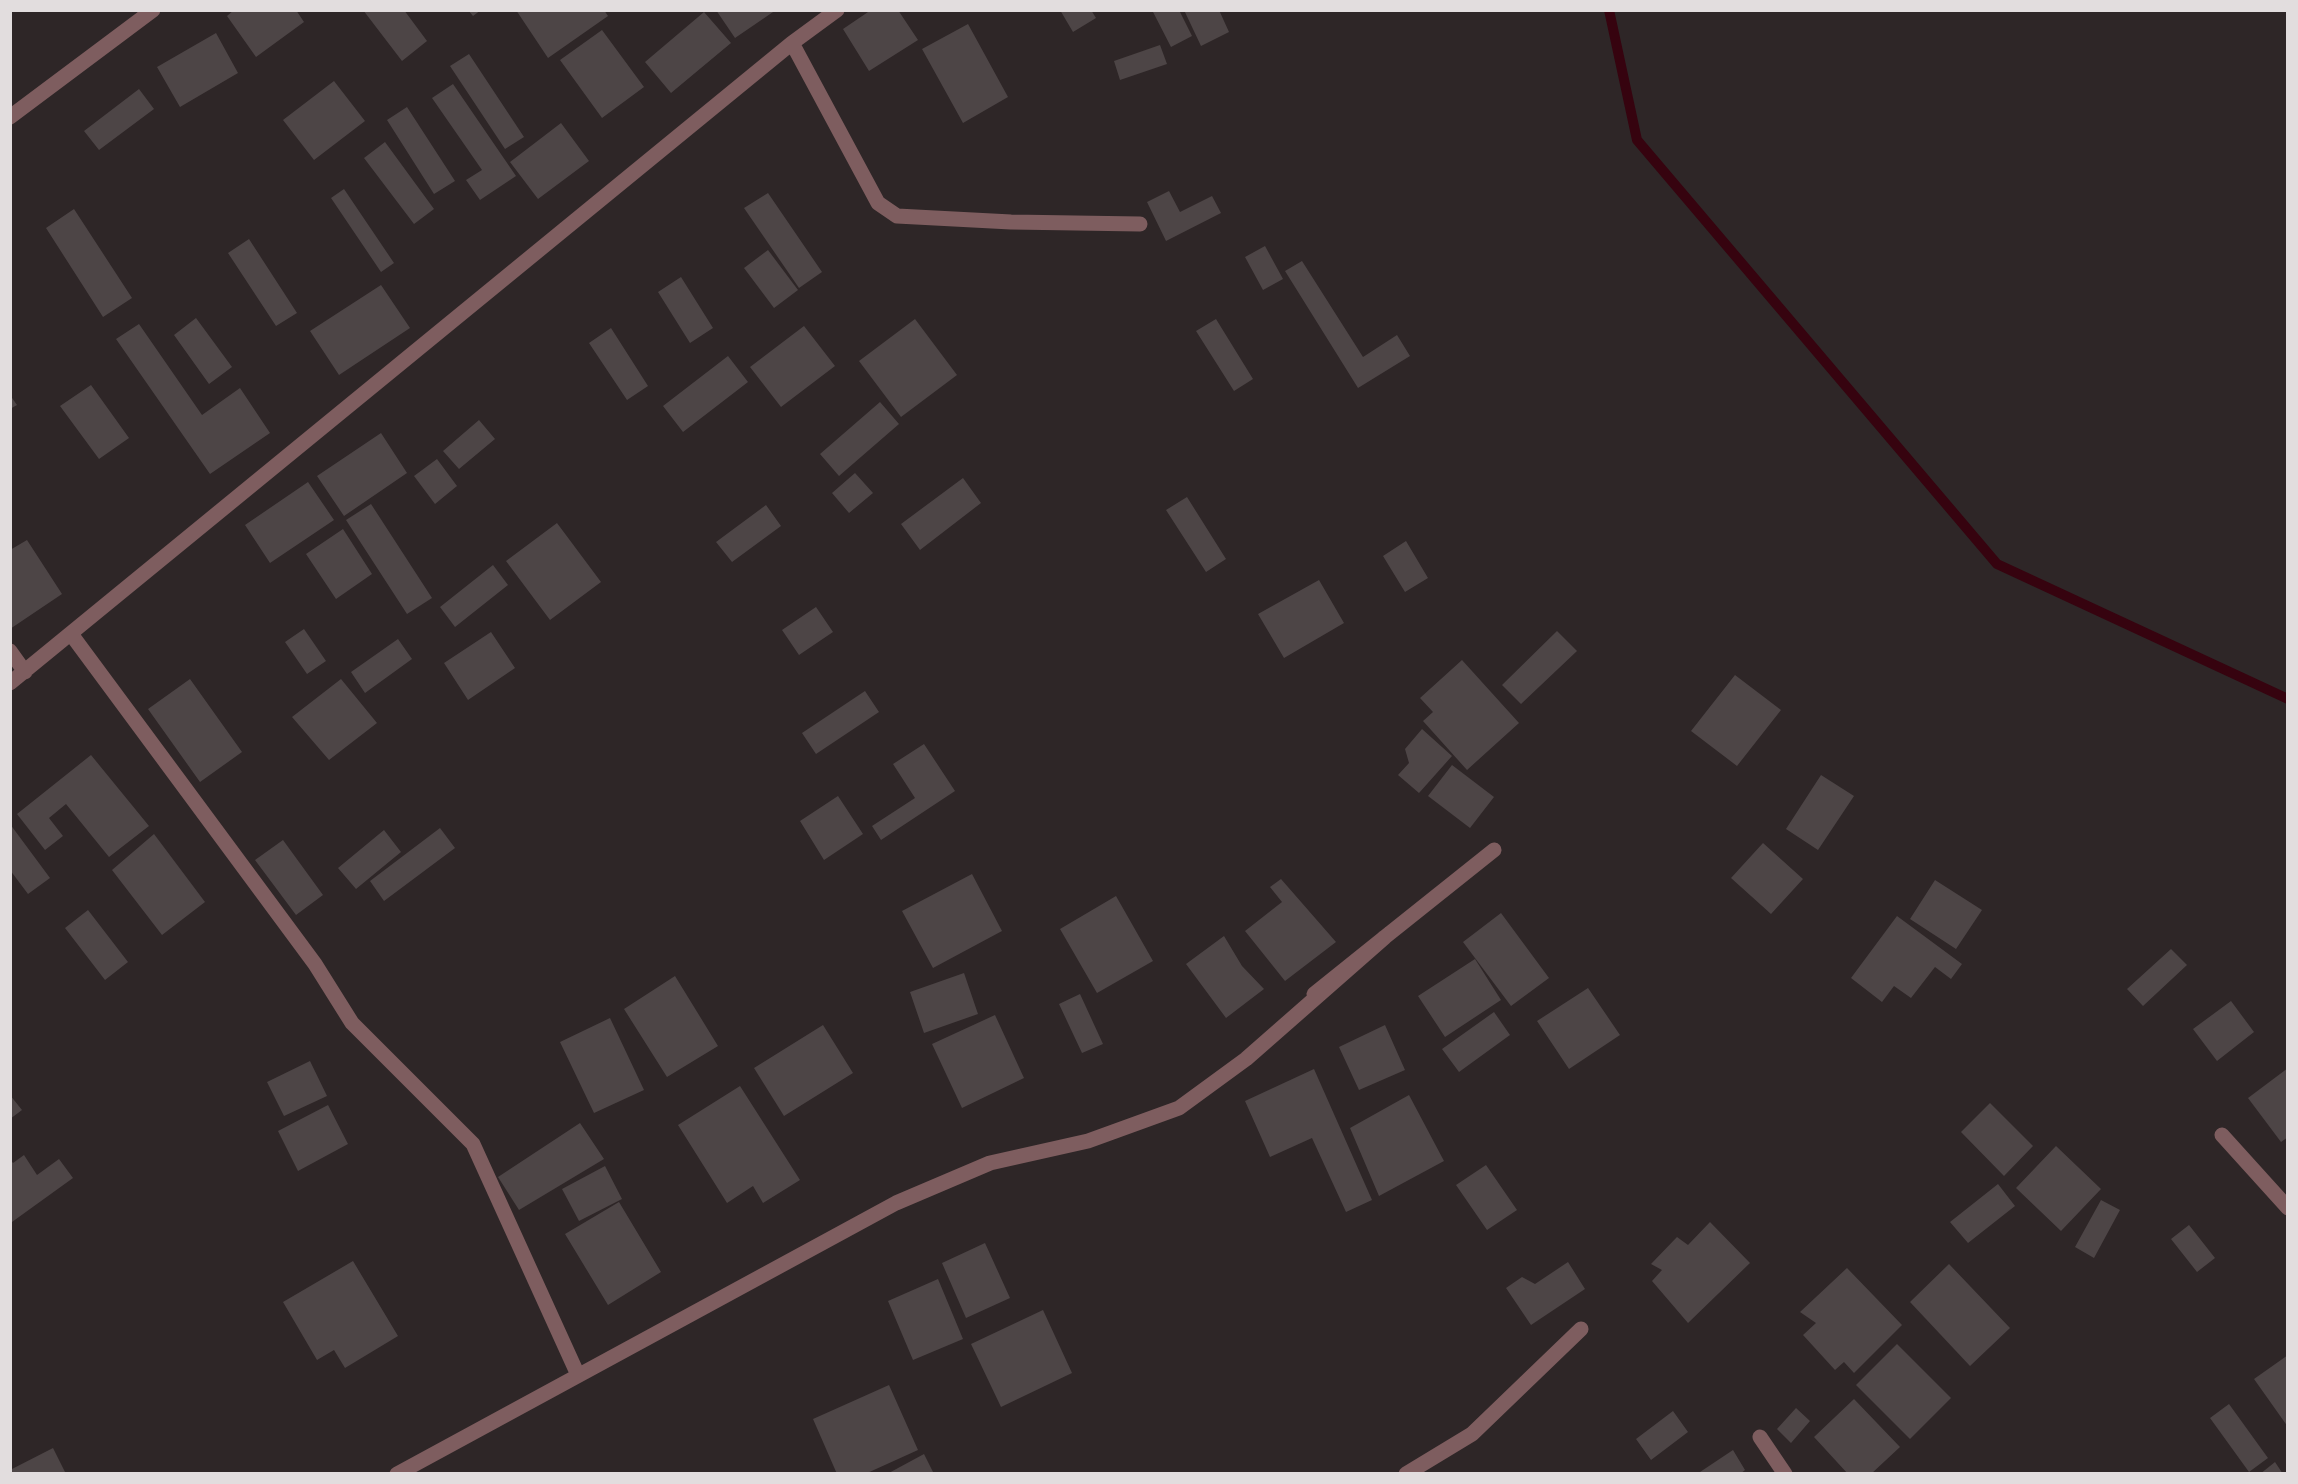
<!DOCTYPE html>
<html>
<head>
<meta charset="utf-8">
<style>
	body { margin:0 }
	#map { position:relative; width:2298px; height:1484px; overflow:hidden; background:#2e2627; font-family:"PT Serif",serif }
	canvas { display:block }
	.frame { position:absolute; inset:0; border:12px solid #e2ddde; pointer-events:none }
</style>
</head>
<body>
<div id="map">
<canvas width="2298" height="1484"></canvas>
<div class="frame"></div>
</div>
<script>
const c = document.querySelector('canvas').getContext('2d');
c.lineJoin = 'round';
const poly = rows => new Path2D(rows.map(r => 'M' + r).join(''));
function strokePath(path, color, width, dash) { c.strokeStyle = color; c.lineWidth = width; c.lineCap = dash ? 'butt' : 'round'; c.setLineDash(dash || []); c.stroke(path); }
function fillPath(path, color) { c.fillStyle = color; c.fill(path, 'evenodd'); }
strokePath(poly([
	[1609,10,1637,140,1997,564,2288,699]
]), '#36030f', 10);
fillPath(poly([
	[234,10,296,10,304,22,256,57,227,16],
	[363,10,404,10,427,41,402,61],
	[468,10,481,10,473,16],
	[516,10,604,10,608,16,548,58],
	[716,10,776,10,735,38],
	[871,10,898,10,918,40,869,71,843,29],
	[1060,10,1091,10,1096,18,1073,32],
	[1152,10,1179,10,1192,36,1171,47],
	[1184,10,1219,10,1229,32,1201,46],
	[704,12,731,43,671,93,645,62],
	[968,24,1008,97,963,123,922,49],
	[602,30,644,87,602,118,560,60],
	[216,33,238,73,180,107,157,67],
	[1160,45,1167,64,1120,80,1114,61],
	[469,54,524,137,505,149,450,66],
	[334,81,365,121,314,160,283,120],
	[453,84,516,176,480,200,466,180,482,170,432,98],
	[139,89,154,109,99,150,84,131],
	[407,107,455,181,434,194,387,120],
	[561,123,589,161,538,199,510,162],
	[385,142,434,209,414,224,364,158],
	[344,189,394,263,381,272,331,198],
	[1169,191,1180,212,1212,196,1221,213,1166,241,1147,202],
	[768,193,822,272,799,288,744,208],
	[74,209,132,298,103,317,46,228],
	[249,239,297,313,276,326,228,253],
	[1265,246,1283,279,1263,290,1245,257],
	[768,250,798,290,774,308,744,268],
	[1302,261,1363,357,1397,335,1410,356,1358,388,1285,271],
	[681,277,713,328,690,343,658,292],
	[381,285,410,328,339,375,310,331],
	[196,318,232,367,209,384,174,335],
	[915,319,957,375,901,417,859,361],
	[1216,319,1253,379,1234,391,1196,331],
	[139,324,202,415,240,388,270,433,210,474,116,339],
	[804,326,835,366,781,407,750,367],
	[611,328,648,386,627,400,589,343],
	[728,356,748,382,683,432,663,406],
	[91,385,129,438,99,459,60,406],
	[10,395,17,405,10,409],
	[880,402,899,424,839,476,820,454],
	[479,420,495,439,459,469,443,451],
	[381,433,407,473,344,516,317,476],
	[437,459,457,486,435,504,414,476],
	[855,473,873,493,849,513,832,493],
	[963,478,981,503,920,550,901,524],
	[308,482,334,520,270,563,245,525],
	[1187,497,1226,559,1206,572,1166,510],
	[371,504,432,598,407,614,346,520],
	[766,505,781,526,732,562,716,542],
	[557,523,601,582,550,620,506,561],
	[343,529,372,574,336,599,306,554],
	[27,540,62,594,10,629,10,550],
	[1406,541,1428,578,1405,592,1383,556],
	[493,565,508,585,455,627,440,607],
	[1319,580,1344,623,1284,658,1258,614],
	[816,607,833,632,799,655,782,630],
	[304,629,326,661,307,674,285,642],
	[1557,631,1577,651,1521,704,1502,685],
	[491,632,515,668,468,700,444,663],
	[398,639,412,659,365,693,351,672],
	[1462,660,1519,723,1467,770,1423,721,1433,712,1420,698],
	[1735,675,1781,710,1737,766,1691,731],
	[190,679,242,752,200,782,148,709],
	[341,679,377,723,329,760,292,717],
	[865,691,879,712,816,754,802,733],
	[1422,729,1452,756,1419,793,1398,775,1409,763,1405,749],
	[924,744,955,791,881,840,872,826,915,798,893,764],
	[91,755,149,826,109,857,66,804,49,818,63,836,45,850,17,814],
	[1452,765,1494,797,1470,828,1428,796],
	[1821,775,1854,796,1818,850,1786,829],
	[838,796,863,834,824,860,800,821],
	[10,824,50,878,28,894,10,870],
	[440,828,455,848,384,901,370,881],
	[384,830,401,852,356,889,338,868],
	[154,834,205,902,162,935,112,870],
	[283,840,323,895,296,915,255,860],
	[1763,843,1803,879,1771,914,1731,878],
	[972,874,1002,931,933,968,902,911],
	[1281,879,1336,942,1285,981,1245,931,1282,902,1270,887],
	[1935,880,1982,910,1956,949,1910,919],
	[1116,896,1153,961,1097,993,1060,929],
	[88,910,128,962,105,980,65,928],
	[1501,913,1549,978,1511,1006,1463,942],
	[1897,916,1962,964,1951,979,1935,967,1911,998,1894,986,1882,1002,1851,978],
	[1224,936,1242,966,1264,989,1226,1018,1186,964],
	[2171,949,2187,965,2143,1006,2127,989],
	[1475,959,1501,1000,1445,1037,1418,996],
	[964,973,978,1014,924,1033,910,992],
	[675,976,718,1046,667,1077,624,1009],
	[1588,988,1620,1035,1569,1069,1537,1021],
	[1080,994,1103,1044,1082,1053,1059,1004],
	[2231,1001,2254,1032,2217,1061,2193,1029],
	[1494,1012,1510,1035,1459,1072,1442,1049],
	[995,1015,1024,1078,962,1108,932,1044],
	[610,1018,644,1090,594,1113,560,1042],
	[823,1025,853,1073,784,1116,754,1068],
	[1385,1025,1405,1070,1359,1090,1339,1047],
	[310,1061,327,1096,284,1116,267,1082],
	[2288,1068,2288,1137,2281,1142,2248,1098],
	[1314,1069,1372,1200,1346,1212,1312,1138,1270,1157,1245,1101],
	[740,1086,800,1180,763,1203,753,1186,727,1203,678,1125],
	[10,1095,22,1110,10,1119],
	[1409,1095,1444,1161,1379,1196,1350,1128],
	[1990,1103,2033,1146,2004,1176,1961,1132],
	[328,1105,348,1144,298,1171,278,1131],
	[580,1123,604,1159,519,1210,498,1177],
	[2056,1146,2101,1189,2061,1231,2016,1188],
	[24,1155,37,1175,59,1159,73,1178,12,1222,10,1159,13,1163],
	[1486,1165,1517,1210,1487,1230,1456,1185],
	[605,1166,622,1199,579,1221,562,1189],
	[1998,1184,2015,1206,1968,1243,1950,1222],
	[2101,1200,2120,1210,2094,1258,2075,1247],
	[619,1202,661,1272,608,1305,565,1234],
	[1710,1222,1750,1263,1688,1323,1652,1281,1662,1270,1651,1264,1677,1237,1688,1245],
	[2189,1225,2215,1258,2197,1272,2171,1239],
	[985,1243,1010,1298,966,1318,942,1263],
	[353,1261,398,1336,345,1368,334,1350,317,1360,283,1302],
	[1568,1262,1585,1289,1531,1325,1506,1288,1522,1277,1535,1284],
	[1949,1264,2010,1328,1970,1366,1910,1302],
	[1847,1268,1902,1325,1854,1373,1844,1362,1835,1370,1803,1335,1816,1323,1800,1312],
	[938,1279,963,1339,913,1360,888,1301],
	[1043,1310,1072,1373,1001,1407,971,1344],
	[1897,1344,1951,1398,1910,1439,1856,1385],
	[2288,1355,2288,1427,2254,1379],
	[889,1385,918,1450,865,1474,837,1474,813,1419],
	[1854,1399,1900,1447,1871,1474,1848,1474,1814,1437],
	[2229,1404,2268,1458,2249,1472,2210,1418],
	[1796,1408,1810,1421,1791,1443,1777,1429],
	[1673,1411,1688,1432,1651,1460,1636,1439],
	[53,1448,66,1474,10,1474,10,1470],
	[1733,1450,1745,1470,1740,1474,1697,1474],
	[924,1454,934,1474,887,1474],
	[2275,1462,2283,1474,2260,1474]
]), '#4d4546');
strokePath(poly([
	[792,43,878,203,897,216,1011,222,1140,224],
	[10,117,153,10],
	[71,634,315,964,352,1023,473,1144,578,1375],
	[10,651,25,672],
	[10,683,792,43,837,10],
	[2222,1135,2288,1208],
	[1760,1437,1785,1474],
	[397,1474,896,1203,990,1163,1088,1141,1179,1108,1246,1059,1385,937,1390,933,1314,994,1385,937,1494,850],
	[1406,1474,1472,1434,1581,1329]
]), '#7e5d5f', 15);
</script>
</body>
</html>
